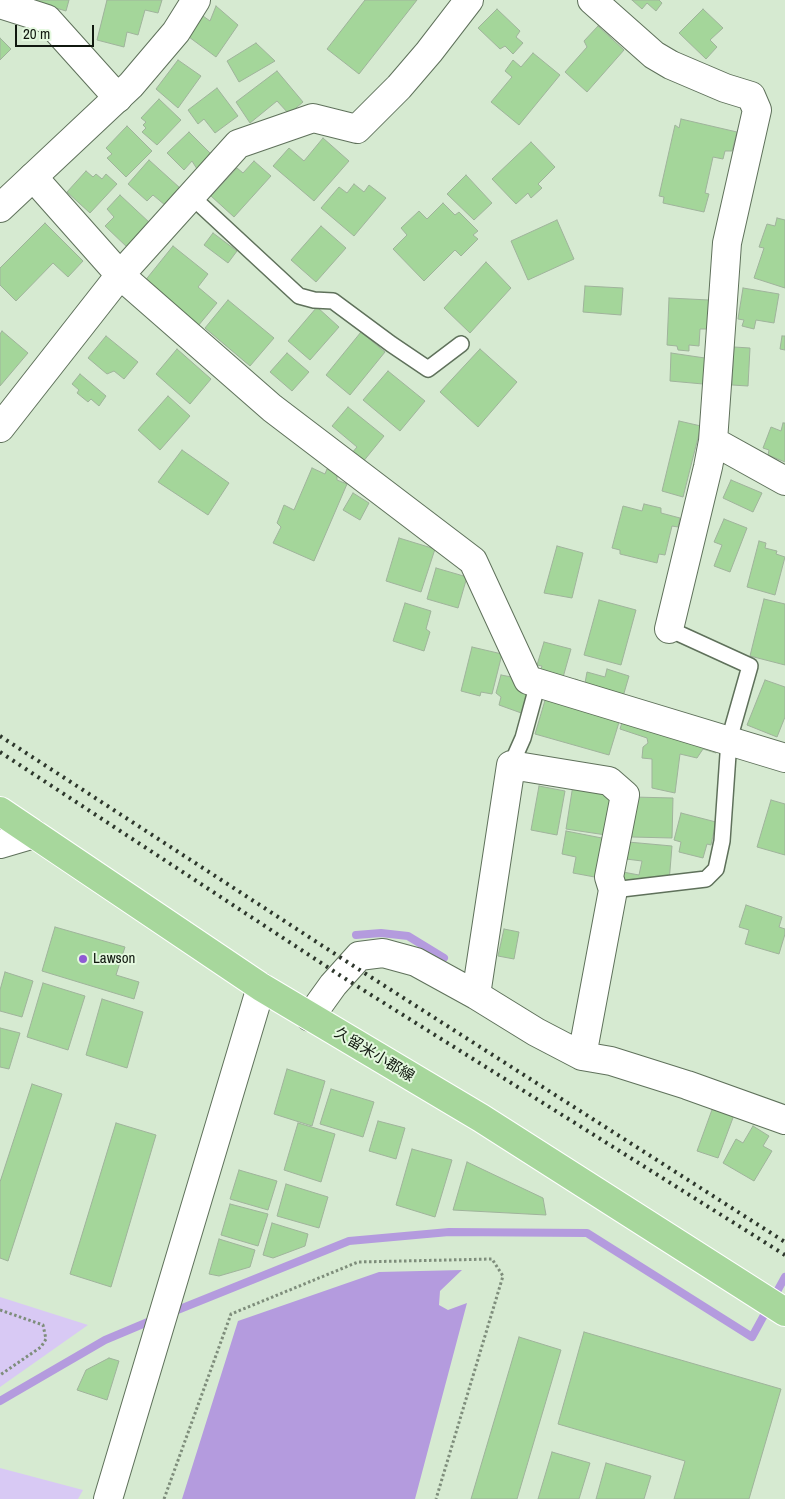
<!DOCTYPE html>
<html>
<head>
<meta charset="utf-8">
<style>
	body { margin:0 }
	#map { position:relative; width:785px; height:1499px; overflow:hidden; background:#d6ead1; font-family:"Archivo Narrow",sans-serif }
	canvas { display:block }
	.scale { position:absolute; left:15px; top:25px; width:79px; height:22px; box-sizing:border-box; border:2px solid #10180f; border-top:0; padding-left:6px; font-size:15px; line-height:18px; white-space:nowrap; color:#10180f; -webkit-text-stroke:4px #e3f8de; paint-order:stroke }
</style>
</head>
<body>
<div id="map">
<canvas width="785" height="1499"></canvas>
<div class="scale">20 m</div>
</div>
<script>
const c = document.querySelector('canvas').getContext('2d');
c.lineJoin = 'round';
function fillPath(path, color) { c.fillStyle = color; c.fill(path, 'evenodd'); }
const poly = rows => new Path2D(rows.map(r => 'M' + r).join(''));
function strokePath(path, color, width, dash) { c.strokeStyle = color; c.lineWidth = width; c.lineCap = dash ? 'butt' : 'round'; c.setLineDash(dash || []); c.stroke(path); }
function drawText(font, color, halo, rows, align = 'center') {
  c.font = font + ' "Archivo Narrow","Noto Sans JP",sans-serif'; c.lineWidth = 4; c.setLineDash([]); c.textBaseline = 'middle'; c.strokeStyle = halo; c.fillStyle = color; for (const [text, x, y, turn = 0] of rows) {
    c.save(); c.translate(x, y); c.rotate((+turn || 0) * Math.PI / 180); c.textAlign = isNaN(turn) ? turn : align; if (halo) c.strokeText(text, 0, 0); c.fillText(text, 0, 0); c.restore();
  }
}
fillPath(poly([
	[0,1297,88,1325,0,1387],
	[0,1468,83,1490,78,1499,0,1499]
]), '#d8c9f4');
fillPath(poly([
	[462,1270,440,1291,439,1305,448,1310,467,1303,415,1499,182,1499,238,1321,379,1272]
]), '#b49bde');
strokePath(poly([
	[356,935,381,933,408,936,444,958],
	[170,1313,349,1241,449,1232,587,1233,752,1337,785,1277],
	[0,1401,105,1340,155,1319]
]), '#b49bde', 8);
const building = poly([
	[32,0,69,0,66,11,32,1,32,0],
	[107,0,162,0,158,13,145,10,138,35,127,32,124,47,97,40,107,0],
	[365,0,417,0,359,74,327,49,365,0],
	[632,0,659,0,662,3,656,11,647,3,642,9,632,0],
	[216,6,238,25,216,57,189,37,203,16,210,21,216,6],
	[497,9,520,31,516,37,523,43,513,54,505,46,500,49,478,28,497,9],
	[703,9,723,28,710,40,717,47,706,59,679,33,703,9],
	[598,26,624,50,587,92,565,72,587,47,584,41,598,26],
	[0,38,11,49,0,60,0,38],
	[256,43,275,61,239,82,227,61,256,43],
	[533,53,560,75,519,125,491,102,512,77,505,71,513,60,521,67,533,53],
	[178,60,201,76,178,108,156,89,178,60],
	[277,71,303,102,289,114,277,101,250,123,236,102,277,71],
	[217,88,238,116,215,133,204,119,198,124,188,110,217,88],
	[159,99,181,120,157,145,142,132,146,128,143,125,146,122,141,118,159,99],
	[681,119,737,132,732,151,725,151,723,159,713,157,705,193,709,194,704,212,663,203,664,197,659,196,675,125,679,128,681,119],
	[127,126,152,151,126,177,107,158,112,154,106,148,127,126],
	[189,132,211,154,197,169,192,161,184,170,167,153,189,132],
	[323,138,349,161,314,201,273,166,289,148,304,161,323,138],
	[531,142,555,167,538,184,542,188,531,198,528,193,516,204,492,179,531,142],
	[149,160,180,188,165,205,153,195,147,201,128,184,149,160],
	[254,161,271,176,234,217,211,196,237,168,243,173,254,161],
	[86,171,93,177,96,174,102,179,106,174,117,184,90,213,67,192,86,171],
	[466,175,492,203,474,220,447,194,466,175],
	[354,184,364,192,369,185,386,198,354,236,321,208,339,187,347,193,354,184],
	[120,195,151,224,129,249,105,226,114,217,107,209,120,195],
	[443,203,455,215,459,212,478,231,473,235,478,239,461,256,455,250,424,281,393,249,407,235,401,228,419,211,427,219,443,203],
	[777,218,785,220,785,288,754,278,764,248,759,247,767,224,775,226,777,218],
	[557,220,574,259,528,280,511,241,557,220],
	[45,223,83,261,68,277,53,263,16,301,0,285,0,268,45,223],
	[321,226,346,248,316,282,291,260,321,226],
	[213,233,237,251,228,263,204,245,213,233],
	[173,246,208,274,198,287,217,303,198,326,144,282,173,246],
	[486,262,511,288,470,333,444,308,486,262],
	[585,286,623,288,621,315,583,312,585,286],
	[743,288,779,294,774,323,756,320,754,329,742,326,744,320,738,319,743,288],
	[669,298,709,300,708,329,700,329,699,346,689,345,689,351,678,350,677,346,667,345,669,298],
	[228,300,274,338,250,366,205,328,228,300],
	[317,307,339,327,310,360,288,341,317,307],
	[2,331,28,353,0,386,0,334,2,331],
	[361,332,385,352,350,395,326,375,361,332],
	[106,336,138,362,124,379,114,371,107,374,88,358,106,336],
	[782,336,785,336,785,350,780,349,782,336],
	[734,347,750,348,748,386,732,385,734,347],
	[177,349,211,379,190,404,156,374,177,349],
	[480,349,517,382,478,427,440,392,480,349],
	[287,353,309,372,292,391,270,372,287,353],
	[671,353,705,358,703,384,670,381,671,353],
	[388,371,425,401,400,431,363,400,388,371],
	[80,374,106,396,99,406,91,399,88,402,77,393,79,390,72,384,80,374],
	[168,396,190,416,160,450,138,430,168,396],
	[348,407,384,436,362,463,351,454,357,447,332,426,348,407],
	[679,421,701,426,683,497,662,491,679,421],
	[783,423,785,423,785,462,768,455,769,450,763,448,771,427,781,431,783,423],
	[182,450,229,483,208,515,158,482,182,450],
	[312,468,325,474,327,469,337,474,337,480,347,484,314,561,273,543,281,527,277,523,284,505,294,510,312,468],
	[731,480,762,493,753,512,723,498,731,480],
	[353,493,369,503,360,520,343,510,353,493],
	[644,504,661,508,661,513,680,518,678,527,672,526,665,555,659,554,657,563,620,554,620,550,612,548,623,506,642,511,644,504],
	[724,519,747,528,730,572,714,566,722,545,714,542,724,519],
	[399,538,435,549,421,592,386,581,399,538],
	[759,541,766,543,765,548,777,551,776,554,785,557,775,595,747,587,759,541],
	[557,546,583,553,572,598,544,593,557,546],
	[436,568,467,577,458,608,427,599,436,568],
	[764,599,785,604,785,665,750,656,764,599],
	[599,600,636,610,621,665,584,655,599,600],
	[405,603,431,611,426,629,430,632,424,651,393,641,405,603],
	[544,642,571,649,562,681,539,675,542,666,537,665,544,642],
	[472,647,502,654,492,694,481,692,480,696,461,691,472,647],
	[607,669,629,676,622,700,573,686,575,679,585,683,587,672,605,677,607,669],
	[501,675,517,678,528,698,524,714,499,705,501,697,496,693,501,675],
	[765,680,785,687,785,717,777,737,747,725,765,680],
	[546,697,620,719,609,755,535,734,546,697],
	[623,719,717,746,716,753,703,749,697,758,680,754,675,793,652,788,652,759,642,758,643,747,648,743,647,738,620,729,623,719],
	[573,785,606,790,605,797,612,798,606,835,566,829,573,785],
	[539,786,565,791,557,835,531,830,539,786],
	[633,797,673,798,672,838,632,837,633,797],
	[771,800,785,804,785,855,757,847,771,800],
	[681,813,716,822,711,845,707,844,703,858,679,852,681,842,674,840,681,813],
	[566,831,607,839,600,878,573,873,576,857,562,854,566,831],
	[628,842,672,846,669,882,621,884,623,872,639,875,642,861,626,859,628,842],
	[746,905,782,917,779,927,785,929,785,934,779,954,745,944,749,930,739,927,746,905],
	[55,927,125,947,116,975,139,982,134,999,42,971,55,927],
	[504,929,519,932,514,959,498,956,504,929],
	[5,972,33,981,22,1017,0,1011,0,990,5,972],
	[43,983,85,996,68,1050,27,1037,43,983],
	[102,999,143,1012,127,1068,86,1055,102,999],
	[0,1028,20,1033,9,1069,0,1067,0,1028],
	[287,1069,325,1081,312,1126,274,1114,287,1069],
	[32,1084,62,1094,8,1261,0,1258,0,1182,32,1084],
	[331,1089,374,1102,363,1137,320,1124,331,1089],
	[713,1107,734,1115,718,1158,697,1151,713,1107],
	[378,1121,405,1128,396,1159,369,1151,378,1121],
	[116,1123,156,1135,111,1287,70,1274,116,1123],
	[298,1123,335,1134,321,1182,284,1170,298,1123],
	[753,1126,769,1136,763,1146,772,1151,754,1181,723,1163,736,1139,743,1143,753,1126],
	[412,1149,452,1160,435,1217,396,1205,412,1149],
	[467,1162,543,1198,546,1215,453,1210,467,1162],
	[239,1170,277,1181,268,1210,230,1199,239,1170],
	[286,1184,328,1197,319,1228,277,1216,286,1184],
	[230,1204,268,1214,258,1246,221,1235,230,1204],
	[272,1223,308,1234,305,1246,273,1258,263,1255,272,1223],
	[219,1239,255,1250,250,1267,219,1276,209,1274,219,1239],
	[584,1332,781,1389,749,1499,674,1499,685,1461,558,1424,584,1332],
	[519,1337,561,1350,517,1499,471,1499,519,1337],
	[109,1358,119,1361,107,1400,77,1390,86,1370,109,1358],
	[552,1452,590,1463,579,1499,538,1499,552,1452],
	[606,1463,651,1476,644,1499,596,1499,606,1463]
]);
fillPath(building, '#a4d69a');
strokePath(building, '#9fb39b', 1);
const service = poly([
	[191,196,299,296,314,300,333,301,391,344,428,369,461,344],
	[511,765,523,738,538,683],
	[613,890,706,879,716,869,722,841,729,740,750,666,669,629]
]);
const minor = poly([
	[592,0,654,55,671,65,725,88,751,96,757,110,727,243,713,441,708,467,669,629],
	[0,4,47,19,118,98],
	[33,177,120,275,272,408,473,561,528,680,785,758],
	[0,428,120,275,238,144,313,118,357,129,399,87,429,52,469,0],
	[713,441,785,481],
	[0,844,34,834],
	[476,995,511,765,609,781,625,795,609,877,613,890,582,1056],
	[310,1017,333,985,359,956,383,953,416,962,476,995,536,1032,582,1056,611,1061,687,1085,785,1120]
]);
const tertiary = poly([
	[0,208,131,85,176,32,196,0],
	[108,1499,261,987]
]);
const primary = poly([
	[0,811,261,987,481,1118,785,1312]
]);
strokePath(service, '#5f715b', 18);
strokePath(minor, '#5f715b', 30);
strokePath(tertiary, '#5f715b', 30);
strokePath(primary, '#fff', 30);
strokePath(poly([
	[0,1310,43,1325,46,1339,41,1347,0,1375],
	[164,1499,231,1314,358,1262,492,1259,503,1276,436,1499]
]), '#7e8d7b', 3, [2.5, 2.5]);
strokePath(service, '#fff', 15);
strokePath(minor, '#fff', 28);
strokePath(tertiary, '#fff', 28);
strokePath(primary, '#a7d79c', 28);
strokePath(poly([
	[0,736,352,965,785,1242],
	[0,752,341,976,785,1255]
]), '#2d372c', 4, [2.5, 5]);
for (const [x, y, r, color] of [
	[83,959,5,"#8f5bd4"]
]) { const dot = new Path2D(); dot.arc(x, y, r, 0, 2 * Math.PI); c.fillStyle = color; c.fill(dot); strokePath(dot, '#e3f8de', 2); }
drawText('15px', '#10180f', '#e3f8de', [
	["Lawson",93,959]
], 'left');
drawText('15px', '#10180f', '#e3f8de', [
	["久留米小郡線",374,1055,31]
]);
</script>
</body>
</html>
